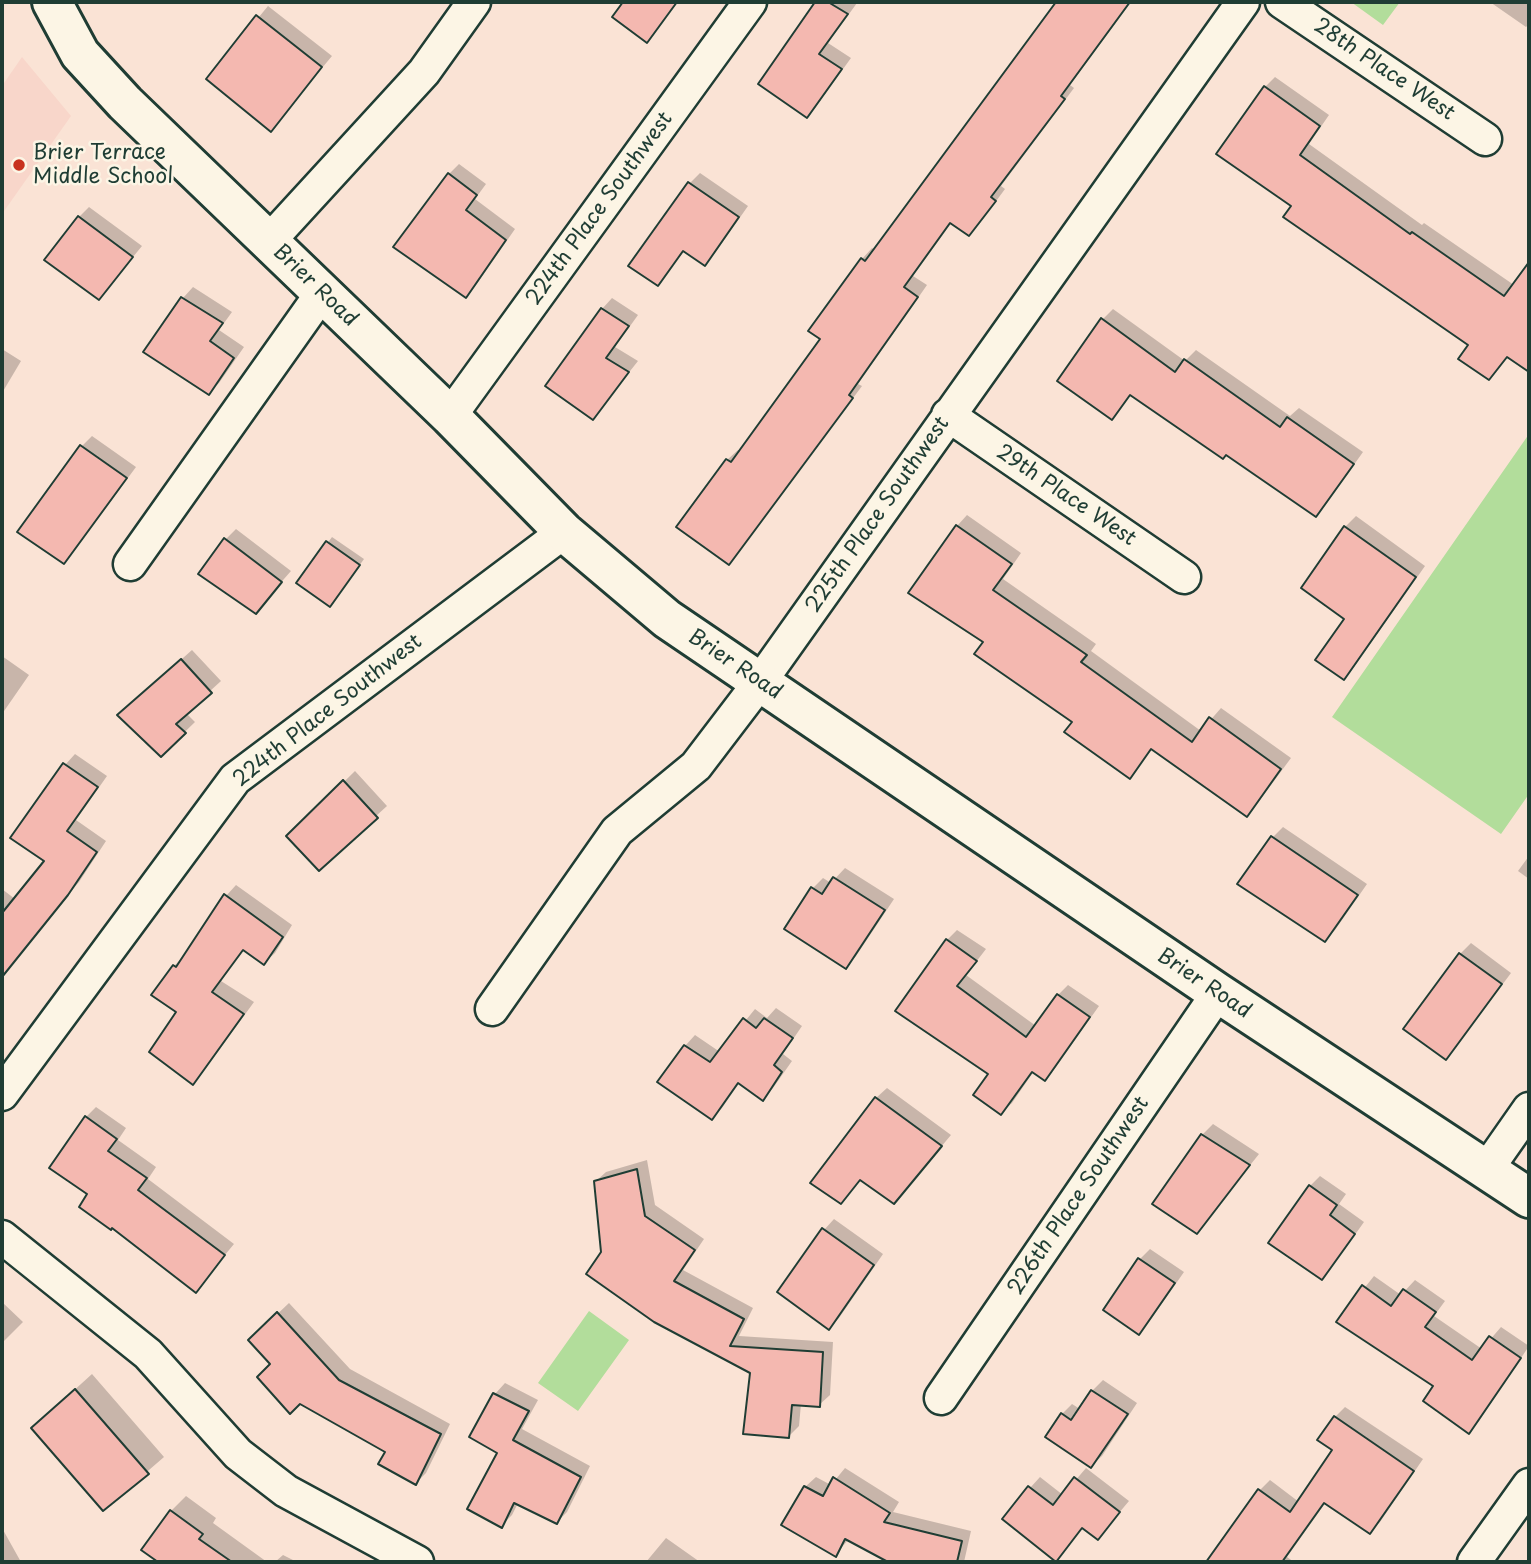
<!DOCTYPE html>
<html>
<head>
<meta charset="utf-8">
<style>
	body { margin:0 }
	#map { position:relative; width:1531px; height:1564px; overflow:hidden; background:#fae3d5; font-family:"Playpen Sans",sans-serif }
	canvas { display:block }
	.frame { position:absolute; inset:0; border:4px solid #1f3d34; pointer-events:none }
</style>
</head>
<body>
<div id="map">
<canvas width="1531" height="1564"></canvas>
<div class="frame"></div>
</div>
<script>
const c = document.querySelector('canvas').getContext('2d');
c.lineJoin = 'round';
function fillPath(path, color) { c.fillStyle = color; c.fill(path, 'evenodd'); }
const poly = rows => new Path2D(rows.map(r => 'M' + r).join(''));
function strokePath(path, color, width, dash) { c.strokeStyle = color; c.lineWidth = width; c.lineCap = dash ? 'butt' : 'round'; c.setLineDash(dash || []); c.stroke(path); }
function drawText(font, color, halo, rows, align = 'center') {
  c.font = font + ' "Playpen Sans",sans-serif'; c.lineWidth = 5; c.setLineDash([]); c.textBaseline = 'middle'; c.strokeStyle = halo; c.fillStyle = color; for (const [text, x, y, turn = 0] of rows) {
    c.save(); c.translate(x, y); c.rotate((+turn || 0) * Math.PI / 180); c.textAlign = isNaN(turn) ? turn : align; if (halo) c.strokeText(text, 0, 0); c.fillText(text, 0, 0); c.restore();
  }
}
fillPath(poly([
	[22,57,71,116,2,214,2,86]
]), '#f8d6ca');
fillPath(poly([
	[1351,2,1400,2,1383,25],
	[1529,434,1529,794,1501,834,1332,717],
	[589,1311,629,1340,578,1411,538,1383]
]), '#b2dd9b');
fillPath(poly([
	[625,2,678,2,647,41,614,17],
	[817,2,857,3,828,43,851,58,817,105,807,115,760,83],
	[1057,2,1131,2,1070,85,1074,88,1001,186,1005,189,980,223,969,234,952,222,913,276,927,285,858,384,862,386,739,552,729,562,727,460,738,450,741,452,822,339,862,259,872,248,875,250,951,149],
	[1490,2,1529,2,1529,24,1526,27],
	[268,6,332,56,271,129,208,79],
	[1275,77,1329,115,1309,144,1422,225,1424,223,1514,285,1529,267,1529,370,1508,356,1489,377,1471,345,1294,206,1265,87],
	[459,164,486,184,475,199,515,229,476,285,466,296,449,174],
	[700,173,748,206,715,253,705,263,685,250,658,284,690,183],
	[89,207,142,246,99,298,79,217],
	[193,287,232,312,219,330,244,347,219,383,208,393,145,351,183,298],
	[612,298,638,315,615,347,638,361,593,418,602,309],
	[1113,309,1185,361,1196,350,1290,416,1299,408,1363,452,1326,504,1316,514,1226,453,1131,394,1112,417,1102,320],
	[2,349,21,361,2,393],
	[92,436,136,467,74,551,64,562,81,447],
	[967,515,1021,553,1003,579,1096,644,1091,651,1201,731,1221,708,1291,758,1257,804,1247,815,1153,748,1130,777,1074,721,986,641,957,526],
	[1356,516,1425,566,1354,667,1343,678,1346,618,1303,588,1345,527],
	[236,529,291,571,262,604,226,539],
	[332,537,364,559,335,600,299,582],
	[192,650,221,681,186,713,195,722,161,755,130,705],
	[2,656,29,675,2,714],
	[75,754,107,776,76,820,106,841,79,882,14,959,2,949,2,889,15,899,46,861,65,765],
	[355,771,387,806,319,868,289,836],
	[1283,827,1367,884,1335,930,1325,940,1272,838],
	[1529,856,1529,879,1518,871],
	[845,868,894,899,856,956,846,967,813,888,823,878,831,883],
	[236,885,292,925,275,953,264,963,244,949,221,981,254,1002,203,1072,193,1082,178,1012,174,966,184,956,226,896],
	[957,930,986,949,966,975,1036,1026,1058,995,1068,985,1099,1006,1055,1068,1045,1079,1034,1071,1012,1103,1001,1113,990,1074,898,1010,947,940],
	[1471,943,1511,973,1456,1047,1446,1057,1406,1028,1460,954],
	[776,1008,802,1026,783,1054,792,1061,773,1088,763,1099,740,1082,722,1108,712,1118,685,1046,695,1035,720,1052,755,1009,767,1018],
	[887,1088,951,1135,904,1191,861,1178,840,1202,876,1098],
	[96,1107,126,1128,118,1140,156,1167,148,1179,234,1244,195,1291,112,1226,89,1193,86,1117],
	[1213,1124,1259,1154,1197,1232,1202,1135],
	[647,1160,655,1205,704,1239,683,1270,753,1308,739,1336,833,1342,830,1395,819,1405,801,1404,799,1426,788,1437,752,1372,603,1253,595,1182,606,1172],
	[1320,1176,1346,1194,1339,1204,1364,1222,1332,1267,1322,1277,1310,1186],
	[834,1219,883,1254,839,1318,829,1328,824,1230],
	[1150,1249,1184,1272,1149,1322,1139,1333,1140,1259],
	[1374,1276,1401,1295,1415,1280,1445,1301,1434,1316,1482,1349,1501,1327,1529,1346,1479,1421,1469,1431,1435,1386,1338,1321],
	[2,1302,23,1322,2,1343],
	[289,1303,350,1369,450,1424,426,1473,416,1483,387,1451,272,1364,250,1340],
	[92,1374,164,1457,104,1509,49,1413],
	[1103,1380,1137,1403,1102,1456,1091,1466,1062,1414,1072,1404,1080,1409,1092,1391],
	[505,1383,538,1400,522,1429,590,1466,567,1512,557,1522,518,1503,512,1515,502,1525,495,1394],
	[1345,1407,1423,1459,1380,1522,1370,1532,1326,1502,1287,1557,1294,1562,1208,1562,1260,1490,1270,1480,1299,1502,1335,1450,1335,1417],
	[845,1468,899,1502,893,1512,971,1531,964,1562,892,1562,849,1539,835,1555,805,1487,816,1477,831,1485],
	[1086,1468,1129,1501,1098,1538,1083,1527,1056,1559,1030,1488,1040,1477,1063,1495],
	[186,1496,216,1518,213,1523,267,1562,161,1562,143,1549,171,1511],
	[2,1528,21,1562,2,1562],
	[666,1538,700,1562,646,1562],
	[283,1555,297,1562,275,1562]
]), '#0003');
const building = poly([
	[623,2,677,2,647,43,612,17,623,2],
	[815,2,828,2,848,14,819,54,842,69,807,118,758,84,815,2],
	[1056,2,1130,2,1061,96,1065,99,991,197,996,201,969,236,950,223,904,287,918,297,849,395,853,398,729,565,676,527,726,459,731,462,820,339,808,331,861,258,865,261,1056,2],
	[256,15,322,67,271,132,206,79,256,15],
	[1264,86,1320,126,1300,155,1410,234,1412,232,1504,296,1529,262,1529,372,1507,357,1489,380,1458,359,1468,345,1283,217,1291,206,1216,154,1264,86],
	[448,173,477,195,466,210,506,240,466,298,393,247,448,173],
	[688,182,739,217,705,266,683,251,658,286,628,266,688,182],
	[78,216,133,257,99,300,44,260,78,216],
	[181,297,223,323,210,341,234,358,209,395,143,352,181,297],
	[601,308,629,326,606,358,629,372,593,420,545,386,601,308],
	[1101,318,1175,372,1184,359,1280,427,1287,417,1354,464,1316,517,1226,455,1223,459,1130,395,1112,420,1057,381,1101,318],
	[80,445,127,478,64,564,17,532,80,445],
	[956,525,1012,564,993,590,1087,655,1081,662,1192,742,1209,717,1281,769,1247,817,1151,749,1130,779,1064,732,1072,722,974,654,983,642,908,593,956,525],
	[1344,526,1416,577,1344,680,1315,660,1344,619,1301,588,1344,526],
	[224,538,282,582,256,614,198,574,224,538],
	[326,541,360,565,330,607,296,583,326,541],
	[181,659,212,693,176,724,186,733,161,757,117,715,181,659],
	[63,763,98,787,67,831,97,852,68,895,2,977,2,913,44,861,10,838,63,763],
	[343,780,378,818,319,871,286,836,343,780],
	[1271,836,1358,895,1325,942,1237,884,1271,836],
	[833,877,885,910,846,969,784,929,811,887,822,894,833,877],
	[224,894,283,937,264,965,243,950,212,992,244,1014,193,1085,149,1052,176,1012,151,995,173,965,176,967,224,894],
	[946,939,977,961,957,986,1026,1037,1057,994,1090,1017,1045,1081,1032,1072,1001,1115,973,1095,988,1074,895,1011,946,939],
	[1459,953,1502,984,1446,1060,1403,1029,1459,953],
	[743,1018,756,1028,764,1018,793,1038,774,1065,782,1072,763,1101,738,1083,712,1120,657,1082,684,1045,710,1062,743,1018],
	[875,1097,942,1146,894,1204,860,1180,841,1204,810,1183,875,1097],
	[85,1116,117,1139,108,1151,147,1178,138,1190,225,1255,196,1293,112,1228,111,1230,79,1207,87,1194,49,1168,85,1116],
	[1201,1134,1250,1165,1197,1234,1152,1204,1201,1134],
	[637,1169,645,1216,695,1250,674,1281,744,1319,730,1346,823,1352,820,1407,792,1405,789,1438,743,1434,750,1373,654,1322,586,1274,601,1252,594,1181,637,1169],
	[1309,1185,1337,1205,1330,1215,1355,1234,1322,1280,1268,1243,1309,1185],
	[822,1228,874,1265,829,1330,777,1292,822,1228],
	[1138,1258,1175,1283,1139,1335,1103,1310,1138,1258],
	[1362,1285,1391,1306,1403,1289,1436,1312,1425,1327,1472,1360,1489,1336,1521,1358,1469,1434,1423,1401,1433,1386,1336,1322,1362,1285],
	[277,1312,339,1380,441,1434,416,1485,378,1464,385,1452,300,1404,290,1414,257,1377,270,1364,248,1340,277,1312],
	[75,1389,149,1474,103,1511,31,1428,75,1389],
	[1091,1390,1128,1414,1091,1468,1045,1437,1061,1413,1071,1420,1091,1390],
	[493,1393,529,1411,513,1440,581,1477,557,1524,514,1503,502,1528,467,1509,497,1453,469,1437,493,1393],
	[1334,1416,1414,1471,1370,1534,1324,1503,1282,1562,1206,1562,1258,1489,1290,1512,1332,1450,1317,1440,1334,1416],
	[833,1477,890,1513,884,1522,962,1541,957,1562,888,1562,845,1539,836,1557,781,1525,804,1486,823,1496,833,1477],
	[1074,1477,1120,1512,1098,1540,1082,1528,1056,1562,1002,1519,1028,1486,1053,1505,1074,1477],
	[170,1510,203,1534,199,1539,232,1562,158,1562,141,1550,170,1510]
]);
fillPath(building, '#f4b8b0');
strokePath(building, '#1f3d34', 2);
const minor = poly([
	[1282,2,1485,139],
	[269,241,424,72,474,2],
	[948,415,1184,577],
	[450,416,750,2],
	[130,564,322,293],
	[492,1009,617,831,696,766,760,682,1243,2],
	[2,1094,235,779,564,532],
	[1487,1169,1529,1109],
	[2,1237,148,1354,238,1454,286,1491,417,1562],
	[941,1398,1218,993],
	[1474,1562,1529,1485]
]);
const secondary = poly([
	[52,2,80,54,125,103,450,416,564,532,667,619,1218,993,1529,1198]
]);
strokePath(minor, '#1f3d34', 37);
strokePath(secondary, '#1f3d34', 44);
strokePath(minor, '#fcf5e5', 32);
strokePath(secondary, '#fcf5e5', 38);
for (const [x, y, r, color] of [
	[19,165,7,"#c8321e"]
]) { const dot = new Path2D(); dot.arc(x, y, r, 0, 2 * Math.PI); c.fillStyle = color; c.fill(dot); strokePath(dot, '#fcf5e5', 2.5); }
drawText('21px', '#1f3d34', '#fcf5e5', [
	["28th Place West",1384,70,34],
	["224th Place Southwest",600,209,-54],
	["Brier Road",315,286,44],
	["29th Place West",1066,496,34],
	["225th Place Southwest",878,515,-55],
	["Brier Road",735,665,34],
	["224th Place Southwest",328,711,-38],
	["Brier Road",1204,984,34],
	["226th Place Southwest",1079,1196,-56]
]);
drawText('21px', '#1f3d34', '#fcf5e5', [
	["Brier Terrace",33,153],
	["Middle School",33,177]
], 'left');
</script>
</body>
</html>
